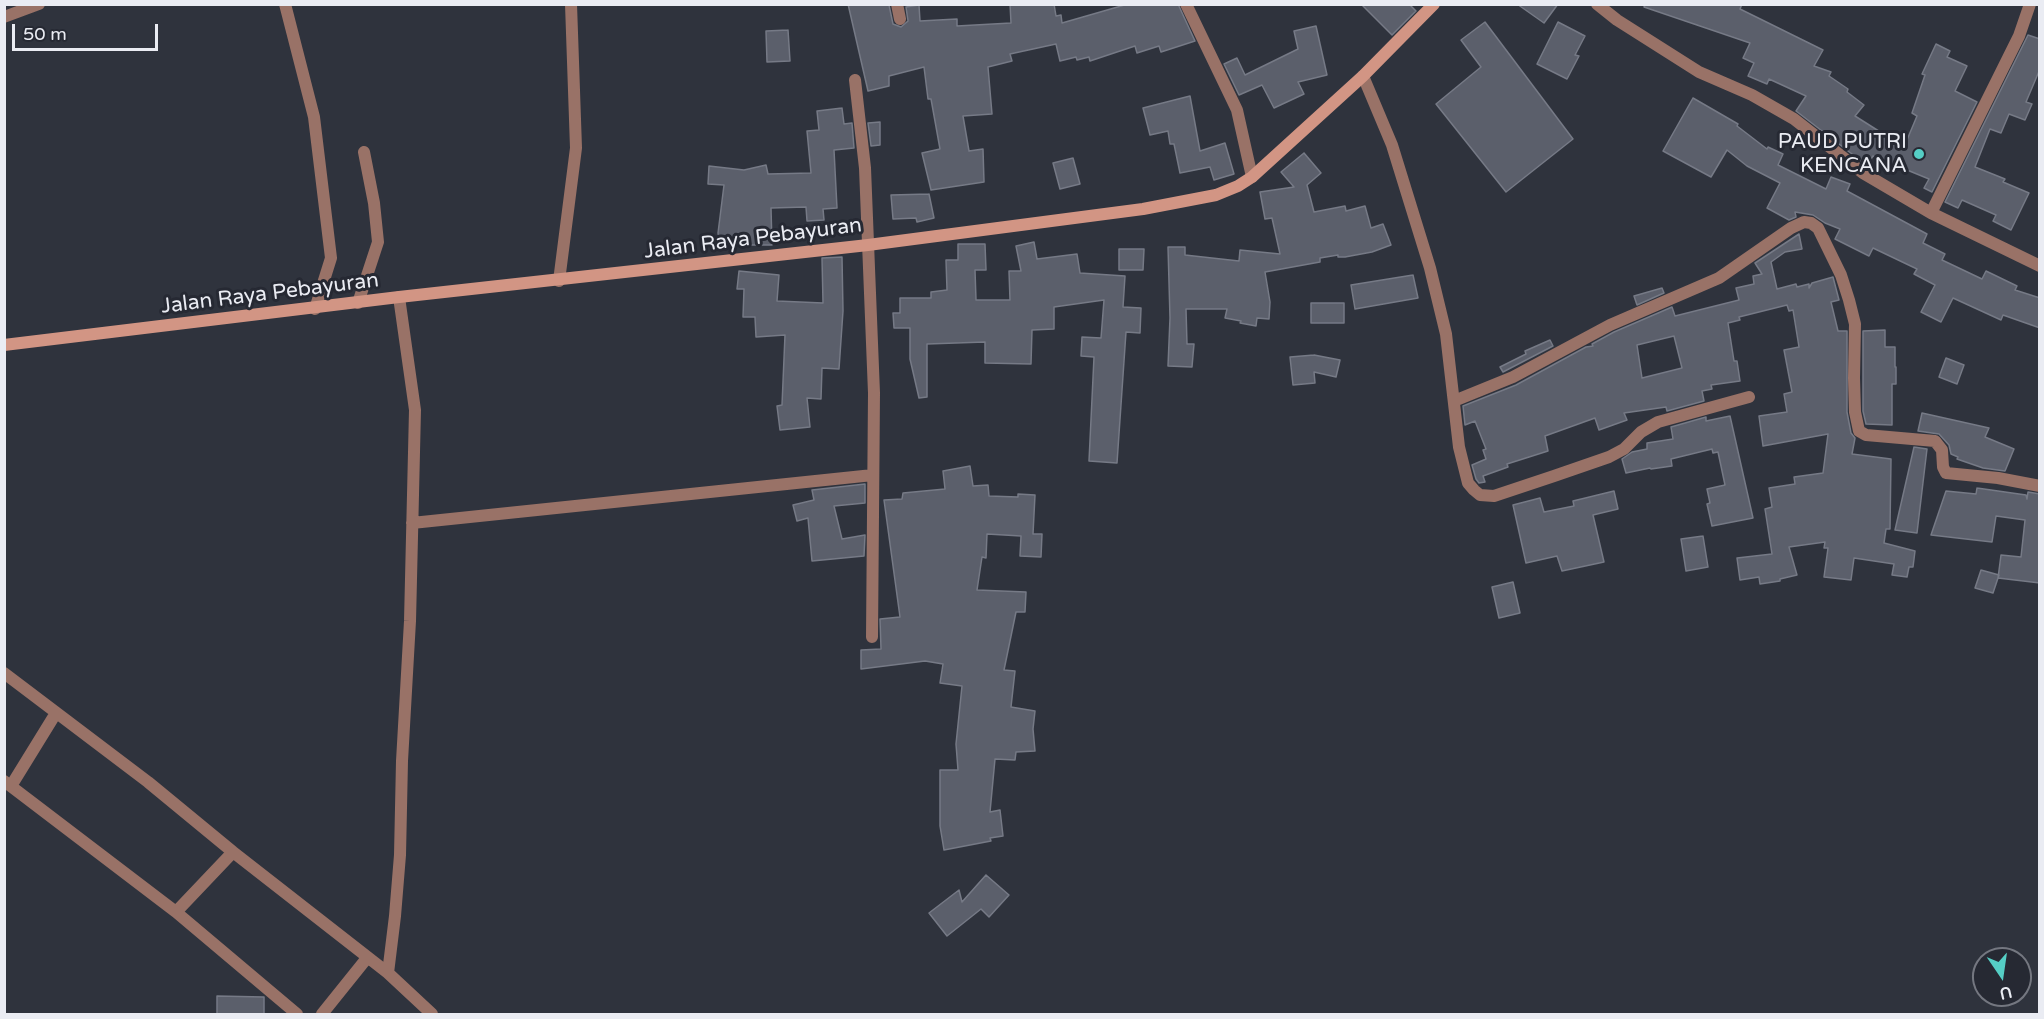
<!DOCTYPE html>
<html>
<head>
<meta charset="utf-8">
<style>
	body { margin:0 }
	#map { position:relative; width:2044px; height:1019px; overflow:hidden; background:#2f333d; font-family:"Varela Round",sans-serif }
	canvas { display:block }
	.frame { position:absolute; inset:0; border:6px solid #eaecf3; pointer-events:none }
	.north { position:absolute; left:1972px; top:947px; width:60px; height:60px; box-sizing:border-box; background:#262933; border:2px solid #747780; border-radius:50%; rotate:167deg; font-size:16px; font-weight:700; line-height:24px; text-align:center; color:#eaecf3 }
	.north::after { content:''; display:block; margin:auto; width:21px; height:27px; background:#55cec5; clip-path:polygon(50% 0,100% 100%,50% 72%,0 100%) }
	.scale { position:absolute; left:12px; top:24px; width:146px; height:27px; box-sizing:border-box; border:3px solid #eaecf3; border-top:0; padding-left:8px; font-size:18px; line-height:21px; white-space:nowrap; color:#eaecf3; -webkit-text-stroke:4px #262933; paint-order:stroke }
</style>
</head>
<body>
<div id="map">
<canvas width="2044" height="1019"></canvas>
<div class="frame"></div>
<div class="north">U</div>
<div class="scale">50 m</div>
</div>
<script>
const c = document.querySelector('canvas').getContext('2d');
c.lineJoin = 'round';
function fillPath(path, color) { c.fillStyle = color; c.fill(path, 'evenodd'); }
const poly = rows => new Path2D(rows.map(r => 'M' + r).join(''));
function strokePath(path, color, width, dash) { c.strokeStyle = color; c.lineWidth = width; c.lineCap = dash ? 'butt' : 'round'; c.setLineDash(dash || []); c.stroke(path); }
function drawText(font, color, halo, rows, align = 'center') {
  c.font = font + ' "Varela Round",sans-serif'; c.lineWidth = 6; c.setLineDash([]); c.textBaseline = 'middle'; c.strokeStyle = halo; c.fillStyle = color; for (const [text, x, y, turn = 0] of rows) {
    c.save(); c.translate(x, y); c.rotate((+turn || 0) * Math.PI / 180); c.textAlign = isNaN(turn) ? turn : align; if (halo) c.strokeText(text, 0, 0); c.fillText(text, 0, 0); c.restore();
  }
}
const building = poly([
	[848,4,889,5,893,24,901,27,908,21,906,7,919,5,920,21,957,19,957,26,1011,23,1010,4,1054,4,1056,16,1061,15,1062,23,1128,4,1178,4,1195,41,1161,52,1159,46,1137,53,1135,46,1090,61,1089,57,1077,60,1076,57,1060,61,1056,44,1010,54,1012,61,988,67,992,114,963,116,969,151,983,149,984,182,931,190,922,153,940,149,931,99,928,99,924,67,889,76,889,86,868,91,848,4],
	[1361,4,1409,4,1416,11,1392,35,1361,4],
	[1517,4,1558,4,1544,23,1517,4],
	[1645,4,1742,4,1740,9,1823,50,1814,66,1831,72,1829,76,1848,89,1847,92,1864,105,1855,116,1904,147,1917,116,1912,113,1925,75,1922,74,1936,44,1950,51,1947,57,1967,66,1955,91,1977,102,1932,192,1924,188,1929,179,1873,156,1867,165,1865,164,1796,111,1806,96,1769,79,1767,84,1748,76,1754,63,1743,58,1750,43,1644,7,1645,4],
	[1485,22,1573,139,1506,192,1436,104,1481,67,1461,40,1485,22],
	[1558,22,1585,36,1575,55,1579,56,1567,79,1537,64,1558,22],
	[1316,26,1327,75,1298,82,1304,94,1274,108,1262,85,1239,95,1224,64,1237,58,1245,75,1298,49,1294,31,1316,26],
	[788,30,790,61,767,62,766,31,788,30],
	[2028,35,2040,39,2040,69,2026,102,2032,104,2025,120,2009,114,2001,133,1990,129,1975,167,2005,179,2003,182,2029,193,2011,230,1993,221,1996,215,1962,200,1958,208,1945,202,2028,35],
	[1190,96,1200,151,1225,143,1234,174,1214,180,1210,167,1180,173,1174,144,1170,144,1168,131,1150,135,1143,108,1190,96],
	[1693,98,1738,124,1737,126,1767,149,1768,147,1783,154,1778,165,1826,189,1831,177,1850,184,1847,191,1927,234,1923,243,1945,254,1942,260,1982,279,1986,271,2017,286,2015,290,2040,298,2040,328,2003,315,2001,320,1953,298,1941,322,1921,312,1935,285,1914,274,1917,269,1873,248,1869,256,1835,239,1840,229,1825,223,1813,215,1795,212,1796,217,1789,220,1767,208,1780,183,1747,166,1727,150,1711,177,1663,151,1693,98],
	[842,108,844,124,852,123,854,148,834,150,837,208,823,209,824,220,807,221,806,207,771,208,772,245,742,245,742,243,720,246,718,233,724,185,708,184,709,166,744,170,766,165,768,174,811,173,807,131,819,130,817,111,842,108],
	[880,122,880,145,871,146,868,123,880,122],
	[1304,153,1321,173,1307,185,1314,212,1345,206,1346,211,1365,206,1371,228,1383,224,1391,245,1372,252,1345,257,1338,257,1338,255,1320,258,1320,262,1265,272,1270,302,1269,319,1257,318,1256,326,1240,323,1241,321,1225,318,1227,309,1186,309,1187,344,1194,344,1192,367,1168,366,1170,318,1168,247,1185,247,1185,255,1239,261,1240,250,1280,254,1272,218,1265,219,1260,192,1294,187,1281,172,1304,153],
	[1073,158,1080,184,1060,189,1053,163,1073,158],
	[929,194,934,218,917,222,916,218,893,219,891,195,929,194],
	[1799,234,1802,249,1785,252,1771,262,1777,289,1796,284,1797,287,1809,284,1809,288,1812,283,1833,277,1839,300,1831,302,1838,331,1847,331,1847,412,1851,433,1855,438,1852,454,1891,459,1890,529,1886,529,1884,543,1915,551,1913,567,1909,567,1907,577,1892,575,1894,564,1854,558,1851,580,1824,577,1828,548,1824,548,1825,542,1789,547,1797,575,1780,579,1780,581,1760,584,1759,577,1740,580,1737,558,1772,554,1765,509,1772,507,1769,488,1795,484,1794,477,1823,473,1828,434,1763,446,1759,416,1787,412,1784,394,1792,392,1784,350,1799,347,1793,310,1789,311,1787,305,1739,317,1740,320,1728,323,1734,361,1737,361,1740,381,1711,385,1712,389,1702,391,1704,401,1667,411,1666,407,1624,413,1627,420,1599,430,1595,418,1545,436,1548,451,1507,464,1508,467,1483,476,1485,482,1479,483,1476,479,1472,465,1486,459,1483,450,1486,449,1475,421,1465,425,1463,406,1516,385,1586,347,1593,346,1592,344,1614,332,1672,307,1675,316,1739,300,1736,288,1754,284,1753,276,1762,274,1755,263,1799,234],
	[1674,336,1682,368,1642,378,1637,345,1674,336],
	[1034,242,1037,259,1077,254,1080,273,1125,276,1123,307,1141,308,1140,333,1126,332,1117,463,1089,461,1094,357,1081,356,1082,337,1101,338,1104,300,1054,307,1054,329,1032,330,1031,364,985,363,985,342,927,344,927,397,919,398,910,359,910,328,894,328,893,313,900,313,900,298,931,298,931,292,947,290,946,260,958,260,958,244,985,244,986,270,975,270,976,300,1010,300,1009,271,1021,271,1016,246,1034,242],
	[1119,249,1144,249,1143,270,1119,270,1119,249],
	[842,257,843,311,839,369,822,368,821,399,807,398,810,427,780,430,777,406,782,405,785,335,756,337,755,317,743,317,744,289,737,289,739,271,779,275,777,301,823,303,822,258,842,257],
	[1413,275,1418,298,1355,309,1351,285,1413,275],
	[1662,288,1664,293,1637,305,1634,296,1662,288],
	[1311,303,1344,303,1344,323,1311,323,1311,303],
	[1885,330,1885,347,1895,347,1895,367,1896,367,1896,384,1892,384,1892,425,1866,424,1863,411,1863,331,1885,330],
	[1550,340,1553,346,1503,372,1500,367,1526,354,1525,351,1550,340],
	[1314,355,1340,360,1336,377,1314,372,1315,383,1293,385,1290,357,1314,355],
	[1946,358,1964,365,1957,384,1939,377,1946,358],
	[1922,413,1989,428,1985,437,2014,449,2005,471,1983,468,1957,459,1958,457,1951,454,1949,445,1939,434,1918,431,1922,413],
	[1730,416,1753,518,1712,526,1707,504,1710,503,1707,489,1725,485,1718,452,1713,453,1712,449,1671,459,1672,466,1651,469,1650,468,1626,473,1622,459,1632,452,1647,449,1647,443,1673,439,1671,427,1706,417,1706,421,1730,416],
	[1914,447,1927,449,1917,533,1895,530,1914,447],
	[970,466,973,486,988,485,989,496,1018,497,1018,494,1035,495,1033,534,1042,534,1041,557,1020,556,1021,536,987,534,986,558,982,557,977,590,1026,592,1025,612,1016,612,1004,670,1015,671,1011,707,1035,711,1033,729,1035,751,1016,752,1015,760,995,759,990,812,1000,810,1003,836,990,838,991,841,944,850,940,826,940,770,958,770,956,744,962,686,940,683,943,664,925,661,861,669,861,650,881,649,880,619,900,617,884,500,902,499,903,493,945,489,943,471,970,466],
	[865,484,865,503,834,506,842,539,865,535,864,556,812,561,808,518,797,521,793,505,814,500,812,490,865,484],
	[1977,488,2026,495,2027,499,2028,492,2040,494,2040,583,1998,578,2001,555,2021,557,2025,520,1996,516,1992,542,1931,535,1946,491,1976,494,1977,488],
	[1614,491,1618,509,1593,515,1604,562,1562,571,1557,556,1526,563,1513,505,1540,498,1544,512,1574,506,1573,501,1614,491],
	[1703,536,1708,567,1686,571,1681,539,1703,536],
	[1981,570,1999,575,1993,593,1975,588,1981,570],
	[1513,582,1520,613,1499,618,1492,587,1513,582],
	[986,875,1009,895,989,917,981,909,947,936,929,913,959,890,962,902,986,875],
	[217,996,264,997,264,1014,217,1014,217,996]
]);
fillPath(building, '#5b5f6b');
strokePath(building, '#767a86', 1.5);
strokePath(poly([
	[285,4,314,117,331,258,315,309],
	[897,4,900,19],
	[1186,4,1237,110,1252,177],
	[1597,4,1617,20,1699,72,1752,95,1794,119,1863,173,1931,213,2040,266],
	[4,17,39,4],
	[1363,76,1392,145,1430,268,1446,334,1459,447,1468,483,1474,490,1480,495,1494,496,1554,476,1609,457,1624,449,1641,432,1658,422,1749,397],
	[855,80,865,168,874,393,872,637],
	[1931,213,2019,36,2030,4],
	[559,281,576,148,571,4],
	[358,303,378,242,374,203,364,152],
	[1454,401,1513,377,1610,325,1719,278,1791,228,1804,222,1811,223,1818,228,1841,275,1849,300,1855,324,1854,378,1855,412,1859,431,1866,435,1935,441,1942,450,1943,467,1946,473,1998,478,2040,486],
	[412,523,873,475],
	[4,673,148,782,233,852,388,973,432,1014],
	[4,781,176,912,297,1014],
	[11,786,56,713],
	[176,912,233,852],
	[388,973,395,916,400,855,402,761,410,621,415,410,399,297],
	[322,1014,367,958]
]), '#997267', 12);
strokePath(poly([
	[4,345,399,297,868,245,1143,209,1216,195,1238,186,1252,177,1363,76,1434,4]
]), '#d29584', 12);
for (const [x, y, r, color] of [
	[1919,154,6,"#55cec5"]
]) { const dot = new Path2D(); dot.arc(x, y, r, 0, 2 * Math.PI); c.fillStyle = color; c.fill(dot); strokePath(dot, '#262933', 2); }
drawText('21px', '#eaecf3', '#262933', [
	["PAUD PUTRI",1907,142],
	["KENCANA",1907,166]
], 'right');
drawText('21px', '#eaecf3', '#262933', [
	["Jalan Raya Pebayuran",753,239,-7],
	["Jalan Raya Pebayuran",270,294,-7]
]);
</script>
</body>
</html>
